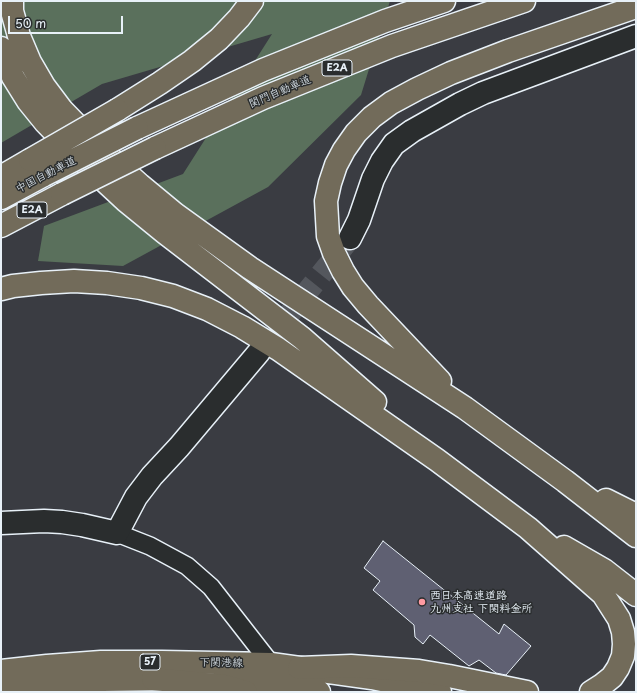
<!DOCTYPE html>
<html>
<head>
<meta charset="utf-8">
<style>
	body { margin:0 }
	#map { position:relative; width:637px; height:693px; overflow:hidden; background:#3a3c42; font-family:"Playpen Sans",sans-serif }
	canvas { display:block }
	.frame { position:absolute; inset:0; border:2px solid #e8f1f8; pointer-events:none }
	.scale { position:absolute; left:8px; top:16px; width:115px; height:18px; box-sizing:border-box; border:2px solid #e8f1f8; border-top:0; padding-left:5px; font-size:12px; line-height:14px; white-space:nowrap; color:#e8f1f8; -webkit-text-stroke:3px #2a2d2e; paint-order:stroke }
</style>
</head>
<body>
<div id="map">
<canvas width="637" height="693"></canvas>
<div class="frame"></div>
<div class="scale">50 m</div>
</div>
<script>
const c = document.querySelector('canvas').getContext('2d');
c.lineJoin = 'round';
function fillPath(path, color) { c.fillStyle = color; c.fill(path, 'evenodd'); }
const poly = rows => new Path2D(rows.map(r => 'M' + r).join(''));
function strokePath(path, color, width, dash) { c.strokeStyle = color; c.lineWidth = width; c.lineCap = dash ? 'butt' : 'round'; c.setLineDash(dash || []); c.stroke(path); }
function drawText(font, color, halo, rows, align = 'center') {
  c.font = font + ' "Playpen Sans","Klee One",sans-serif'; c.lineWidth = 3; c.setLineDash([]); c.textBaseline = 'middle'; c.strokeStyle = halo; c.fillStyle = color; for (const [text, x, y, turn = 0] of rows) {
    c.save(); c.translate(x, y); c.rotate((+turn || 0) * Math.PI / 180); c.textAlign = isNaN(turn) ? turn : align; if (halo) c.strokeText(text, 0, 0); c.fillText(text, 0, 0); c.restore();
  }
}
fillPath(poly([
	[1,1,390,1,361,95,268,187,123,266,38,261,44,226,183,174,272,34,102,84,1,143]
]), '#5a705c');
const building = poly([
	[383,541,499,634,504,624,531,646,506,675,496,673,479,660,469,666,430,635,423,644,415,637,414,625,373,590,380,581,364,568,383,541]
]);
fillPath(building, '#5f6072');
strokePath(building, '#e8f1f8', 1);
strokePath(poly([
	[259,352,347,242]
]), '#54575d', 22, [22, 11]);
const street = poly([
	[117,533,150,546,187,566,211,587,271,664]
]);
const secondary = poly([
	[350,238,359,220,373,179,382,161,394,144,412,131,460,104,483,93,636,36],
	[1,523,44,521,62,522,82,525,117,533,136,497,152,476,179,447,259,352]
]);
const primary = poly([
	[1,671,47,666,101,662,162,662,271,664,372,678,440,692],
	[221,680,264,684,319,692],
	[1,688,49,682,103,680,173,679]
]);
const highway = poly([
	[12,1,12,11,19,36,30,62,44,86,62,110,100,149,140,185,175,214,250,268,465,408,565,481,636,536],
	[1,48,13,77,28,101,45,122,84,162,126,201,164,232,302,338,375,402],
	[117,110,160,83,192,61,219,39,239,18,252,1],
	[137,128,263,70,385,21,444,1],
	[155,148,263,98,392,46,524,1],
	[1,177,30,160],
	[1,198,44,175],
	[1,226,62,194],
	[1,289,13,286,41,283,74,281,107,283,141,288,173,296,207,309,242,327,278,349,437,460,528,528,603,594,619,619,623,632,624,644,623,656,618,668,612,677,602,685,591,692],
	[440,381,368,305,353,287,343,271,334,253,328,236,326,201,330,183,336,165,344,150,356,133,372,117,391,103,417,89,451,73,508,51,636,7],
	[606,500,636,515],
	[564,547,604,570,636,595],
	[299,668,351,666,419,671,449,676,527,692],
	[153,679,225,686,246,692]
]);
strokePath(street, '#e8f1f8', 20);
strokePath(secondary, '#e8f1f8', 25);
strokePath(primary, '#e8f1f8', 25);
strokePath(highway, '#e8f1f8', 25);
strokePath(street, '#2a2d2e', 17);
strokePath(secondary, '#2a2d2e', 22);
strokePath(primary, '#726b5a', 22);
strokePath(highway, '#726b5a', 22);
const highwayBridge = poly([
	[30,160,117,110],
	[44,175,137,128],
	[62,194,155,148]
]);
strokePath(highwayBridge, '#e8f1f8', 25, []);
strokePath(highwayBridge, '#726b5a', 22);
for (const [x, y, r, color] of [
	[422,602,4,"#ff9aa2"]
]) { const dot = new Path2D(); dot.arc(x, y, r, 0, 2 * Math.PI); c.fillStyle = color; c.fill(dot); strokePath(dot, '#2a2d2e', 1.5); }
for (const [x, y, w] of [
	[337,68,30],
	[32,210,30],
	[150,662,20]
]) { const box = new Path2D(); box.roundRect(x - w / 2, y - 8, w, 16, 3); c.fillStyle = '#2a2d2e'; c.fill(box); strokePath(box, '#e8f1f8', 1); }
drawText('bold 10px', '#e8f1f8', null, [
	["E2A",337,68],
	["E2A",32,210],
	["57",150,662]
]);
drawText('11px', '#e8f1f8', '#2a2d2e', [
	["関門自動車道",280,92,-23],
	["中国自動車道",46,175,-27],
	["下関港線",221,663,1]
]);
drawText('bold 11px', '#e8f1f8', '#2a2d2e', [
	["西日本高速道路",430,596],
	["九州支社 下関料金所",430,609]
], 'left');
</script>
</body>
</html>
